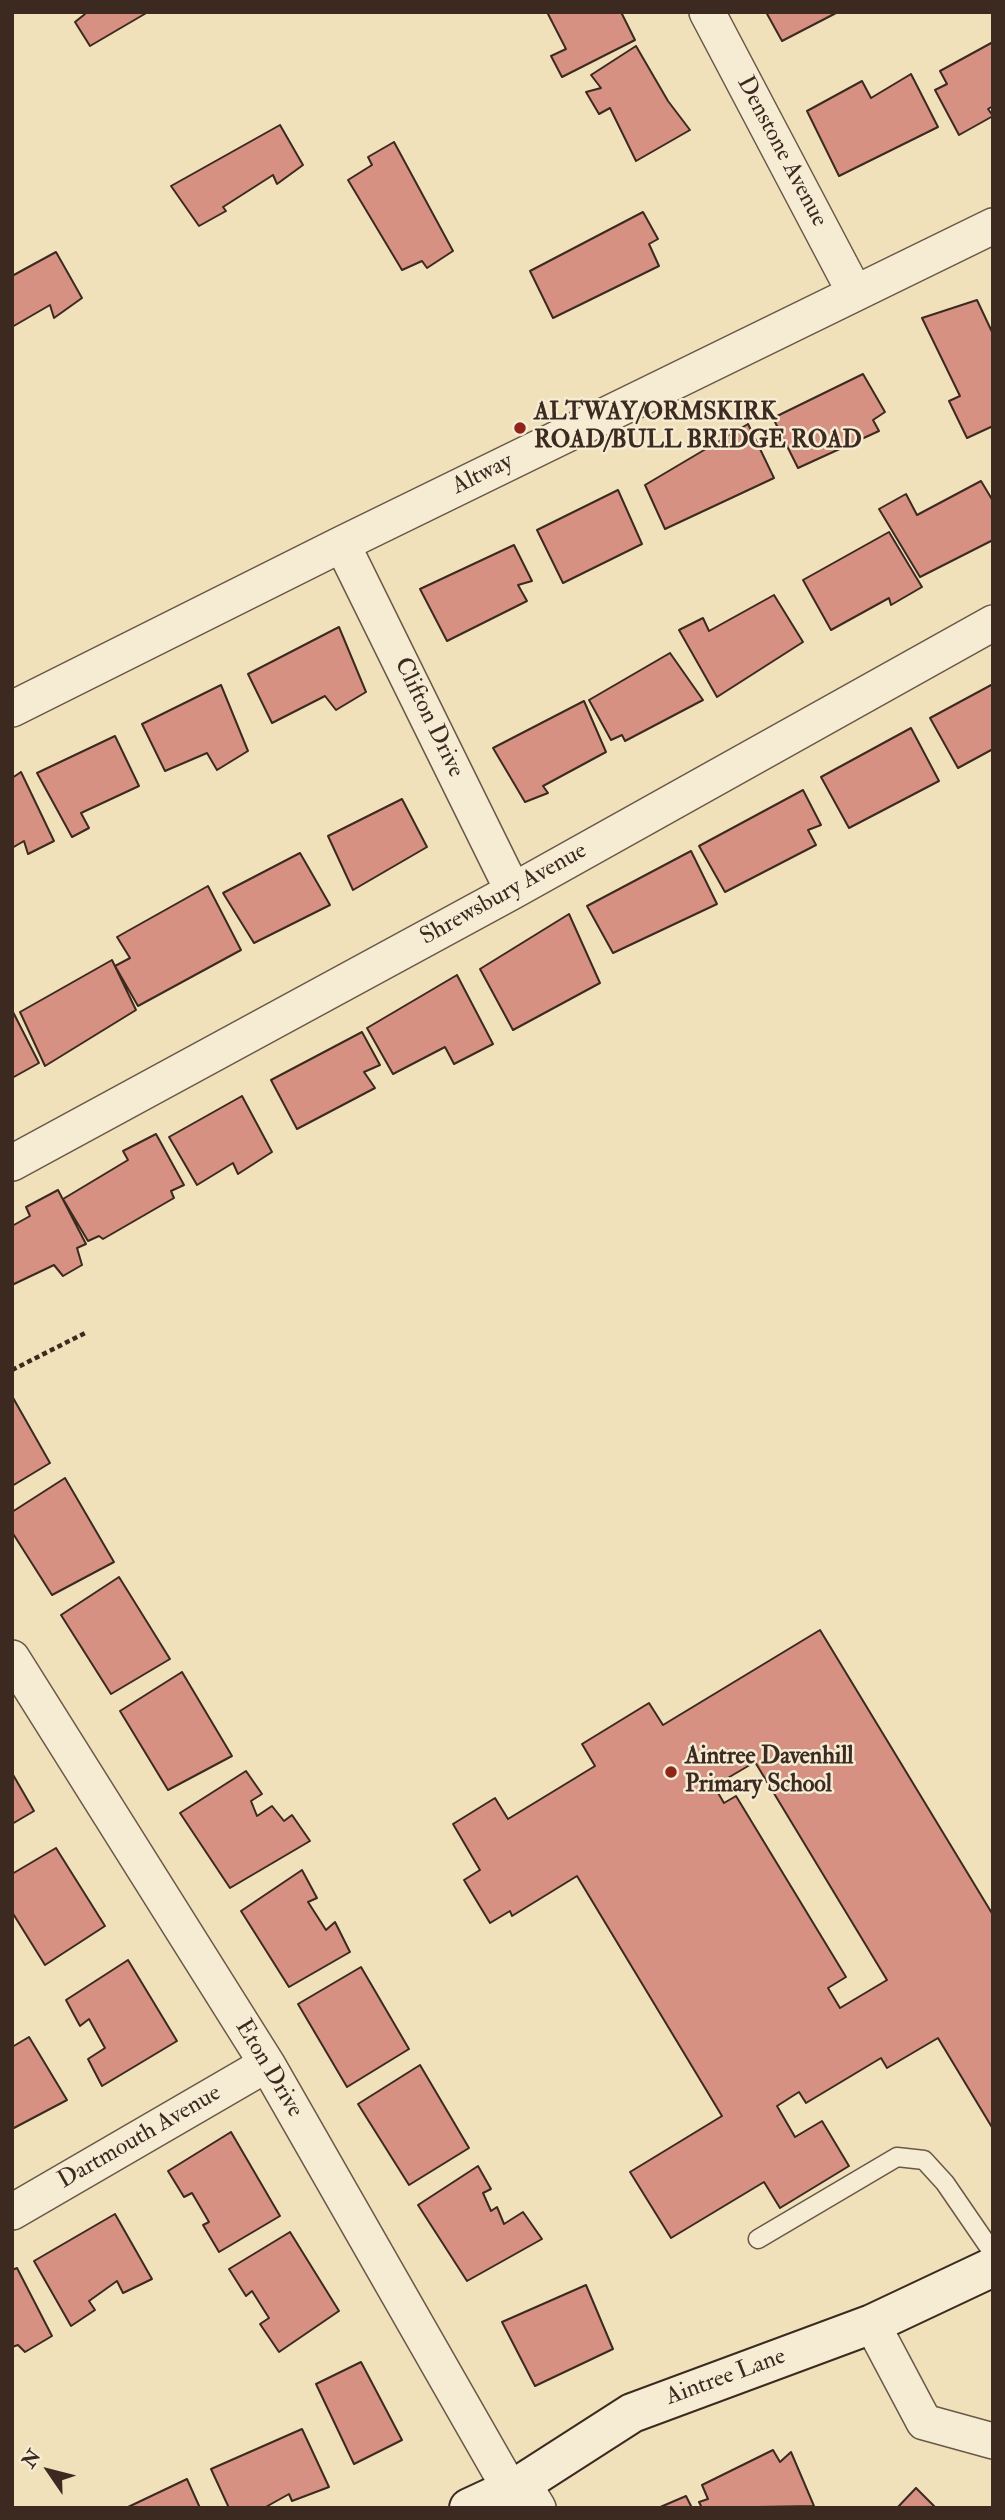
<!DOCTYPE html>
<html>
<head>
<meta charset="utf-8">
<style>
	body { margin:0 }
	#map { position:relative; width:1005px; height:2520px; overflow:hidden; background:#f0e1bb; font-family:"IM FELL Double Pica",serif }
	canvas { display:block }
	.frame { position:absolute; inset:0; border:14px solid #3c2a21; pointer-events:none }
	.north { position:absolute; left:14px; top:2436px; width:70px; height:70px; -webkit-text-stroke:5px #f5ecd3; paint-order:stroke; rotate:305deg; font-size:19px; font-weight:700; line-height:28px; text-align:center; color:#3c2a21 }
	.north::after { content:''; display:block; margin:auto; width:24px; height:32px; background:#3c2a21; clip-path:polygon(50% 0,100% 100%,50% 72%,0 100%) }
</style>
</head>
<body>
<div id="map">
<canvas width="1005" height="2520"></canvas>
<div class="frame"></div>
<div class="north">N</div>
</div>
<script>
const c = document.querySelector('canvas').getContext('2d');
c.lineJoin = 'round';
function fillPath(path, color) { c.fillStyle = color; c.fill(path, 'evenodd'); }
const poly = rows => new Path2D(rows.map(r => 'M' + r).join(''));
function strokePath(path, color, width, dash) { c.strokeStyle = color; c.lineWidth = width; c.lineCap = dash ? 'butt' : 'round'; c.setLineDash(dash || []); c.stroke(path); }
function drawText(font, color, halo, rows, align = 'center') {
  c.font = font + ' "IM FELL Double Pica",serif'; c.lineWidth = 5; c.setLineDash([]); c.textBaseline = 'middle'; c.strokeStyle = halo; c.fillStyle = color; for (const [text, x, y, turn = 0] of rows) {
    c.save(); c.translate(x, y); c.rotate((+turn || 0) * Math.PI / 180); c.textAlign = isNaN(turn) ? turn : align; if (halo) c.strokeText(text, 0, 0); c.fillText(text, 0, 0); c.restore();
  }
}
const building = poly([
	[84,12,148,12,90,46,75,22,85,14,84,12],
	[547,12,621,12,635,40,562,77,551,56,566,49,547,12],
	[766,12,838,12,782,41,766,12],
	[993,42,993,106,988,109,993,116,959,135,935,90,947,84,940,71,993,42],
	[636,46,668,101,690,130,636,161,610,108,599,114,586,92,601,88,591,75,636,46],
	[911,74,938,127,839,176,807,111,862,81,871,98,911,74],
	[280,125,303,165,277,184,273,175,223,207,226,211,199,226,171,186,280,125],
	[394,142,453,251,427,268,422,261,402,270,348,180,372,165,368,157,394,142],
	[643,212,658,239,649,244,659,266,553,318,530,271,643,212],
	[56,252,82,298,54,318,50,305,12,327,12,276,56,252],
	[977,300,993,334,993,426,967,438,949,401,960,396,922,318,977,300],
	[863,374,885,412,873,420,879,431,798,468,773,418,863,374],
	[748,424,774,478,665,529,645,485,748,424],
	[981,481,993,501,993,540,920,577,879,509,906,494,917,515,981,481],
	[618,490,642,544,563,583,537,530,618,490],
	[889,532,922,587,891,605,889,598,831,630,803,580,889,532],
	[514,545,532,581,518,585,527,601,447,641,420,589,514,545],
	[774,595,803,642,717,697,679,630,703,618,709,631,774,595],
	[339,627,366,692,336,710,325,696,272,723,248,674,339,627],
	[670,653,703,700,625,741,622,735,611,740,589,700,670,653],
	[993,684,993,749,958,768,930,718,993,684],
	[221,685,248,751,217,770,207,753,165,771,142,724,221,685],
	[584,701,606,752,543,786,548,793,525,802,493,748,584,701],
	[911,728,939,781,849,828,821,777,911,728],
	[115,736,139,786,81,813,89,828,72,837,37,773,115,736],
	[21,772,54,841,28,854,24,841,12,848,12,778,21,772],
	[803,790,821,825,808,830,816,845,725,892,699,846,803,790],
	[402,799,427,847,353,890,328,836,402,799],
	[691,851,717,904,613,953,587,906,691,851],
	[300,853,330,905,254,943,223,893,300,853],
	[208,886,241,950,138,1006,115,966,130,958,117,937,208,886],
	[569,914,600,983,513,1030,480,969,569,914],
	[112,960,136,1010,45,1066,20,1012,112,960],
	[457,975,493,1044,454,1064,445,1047,393,1074,367,1028,457,975],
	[13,1012,39,1063,12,1078,12,1012,13,1012],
	[362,1032,380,1065,364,1072,375,1088,297,1129,271,1080,362,1032],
	[242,1096,272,1152,238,1174,233,1163,197,1185,169,1137,242,1096],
	[156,1134,184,1185,171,1191,174,1198,103,1239,99,1236,88,1241,63,1199,128,1160,123,1151,156,1134],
	[58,1190,86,1244,77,1248,82,1265,63,1276,54,1265,12,1285,12,1226,30,1216,26,1207,58,1190],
	[12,1396,50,1463,12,1486,12,1396],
	[65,1478,114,1562,52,1595,12,1532,12,1512,65,1478],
	[119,1577,170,1659,111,1694,61,1615,119,1577],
	[820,1630,993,1915,993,2129,938,2038,887,2068,881,2058,806,2103,799,2092,777,2106,795,2137,822,2121,849,2166,780,2208,764,2182,671,2238,630,2172,722,2116,577,1876,512,1916,510,1911,490,1923,464,1880,480,1870,453,1824,495,1798,508,1819,595,1766,582,1744,649,1703,663,1725,820,1630],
	[755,1762,887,1980,840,2008,828,1988,846,1977,736,1796,724,1803,714,1786,755,1762],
	[182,1672,232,1756,168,1790,120,1711,182,1672],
	[246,1771,262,1794,251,1801,257,1816,272,1806,284,1821,292,1815,310,1841,230,1888,180,1813,246,1771],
	[12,1773,34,1811,12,1824,12,1773],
	[56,1848,105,1926,45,1965,12,1912,12,1874,56,1848],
	[302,1870,317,1898,308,1902,326,1930,335,1922,350,1952,289,1987,241,1911,302,1870],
	[128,1960,177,2041,102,2086,88,2059,105,2048,89,2019,80,2026,66,2000,128,1960],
	[361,1967,409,2049,347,2087,298,2004,361,1967],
	[29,2037,67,2100,12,2129,12,2047,29,2037],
	[420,2065,469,2148,409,2185,358,2104,420,2065],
	[231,2132,280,2216,219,2252,203,2225,209,2222,192,2193,184,2197,168,2171,231,2132],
	[478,2166,491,2189,483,2193,491,2211,497,2207,504,2224,523,2212,542,2239,467,2281,418,2205,478,2166],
	[115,2214,152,2279,123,2293,117,2281,89,2301,95,2310,71,2326,34,2261,115,2214],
	[290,2232,339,2311,279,2352,260,2324,269,2318,252,2291,246,2296,229,2269,290,2232],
	[17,2268,52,2336,25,2352,18,2345,12,2347,12,2270,17,2268],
	[586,2285,613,2349,535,2386,502,2322,586,2285],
	[361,2362,402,2440,354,2464,316,2384,361,2362],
	[302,2429,329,2487,292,2501,289,2494,264,2508,229,2508,211,2469,302,2429],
	[773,2450,780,2462,791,2452,814,2506,702,2508,699,2502,708,2499,702,2485,773,2450],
	[187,2479,200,2508,126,2508,187,2479],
	[916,2488,936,2508,897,2508,916,2488],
	[686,2496,692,2508,658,2508,686,2496]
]);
fillPath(building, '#d69182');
strokePath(building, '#3c2a21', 2);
const service = poly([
	[758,2239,897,2157,924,2160,945,2183,993,2253]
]);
const minor = poly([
	[707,12,855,293],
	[342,544,513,891],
	[12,709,342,544,993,226],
	[12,1163,513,891,993,623],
	[12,1658,267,2064,510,2489],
	[12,2212,267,2064],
	[872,2324,924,2422,993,2441],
	[523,2483,538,2508]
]);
const secondary = poly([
	[469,2508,523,2483,632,2413,872,2324,993,2267]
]);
strokePath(service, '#695848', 21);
strokePath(minor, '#695848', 38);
strokePath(secondary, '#3c2a21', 42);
strokePath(poly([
	[12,1370,85,1333]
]), '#3c2a21', 4.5, [5, 3.5]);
strokePath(service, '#f5ecd3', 18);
strokePath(minor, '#f5ecd3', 35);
strokePath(secondary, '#f5ecd3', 38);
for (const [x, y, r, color] of [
	[520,428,7,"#8f2418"],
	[671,1772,7,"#8f2418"]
]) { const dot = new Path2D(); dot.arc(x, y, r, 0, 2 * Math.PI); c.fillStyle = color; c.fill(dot); strokePath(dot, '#f5ecd3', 2.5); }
drawText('24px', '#3c2a21', '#f5ecd3', [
	["Denstone Avenue",781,152,62],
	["Altway",483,475,-26],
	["Clifton Drive",428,718,64],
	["Shrewsbury Avenue",504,895,-29],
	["Eton Drive",268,2069,59],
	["Dartmouth Avenue",140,2138,-30],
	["Aintree Lane",726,2378,-20]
]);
drawText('bold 24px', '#3c2a21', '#f5ecd3', [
	["ALTWAY/ORMSKIRK",534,414],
	["ROAD/BULL BRIDGE ROAD",534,442],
	["Aintree Davenhill",685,1758],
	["Primary School",685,1786]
], 'left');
</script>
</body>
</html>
